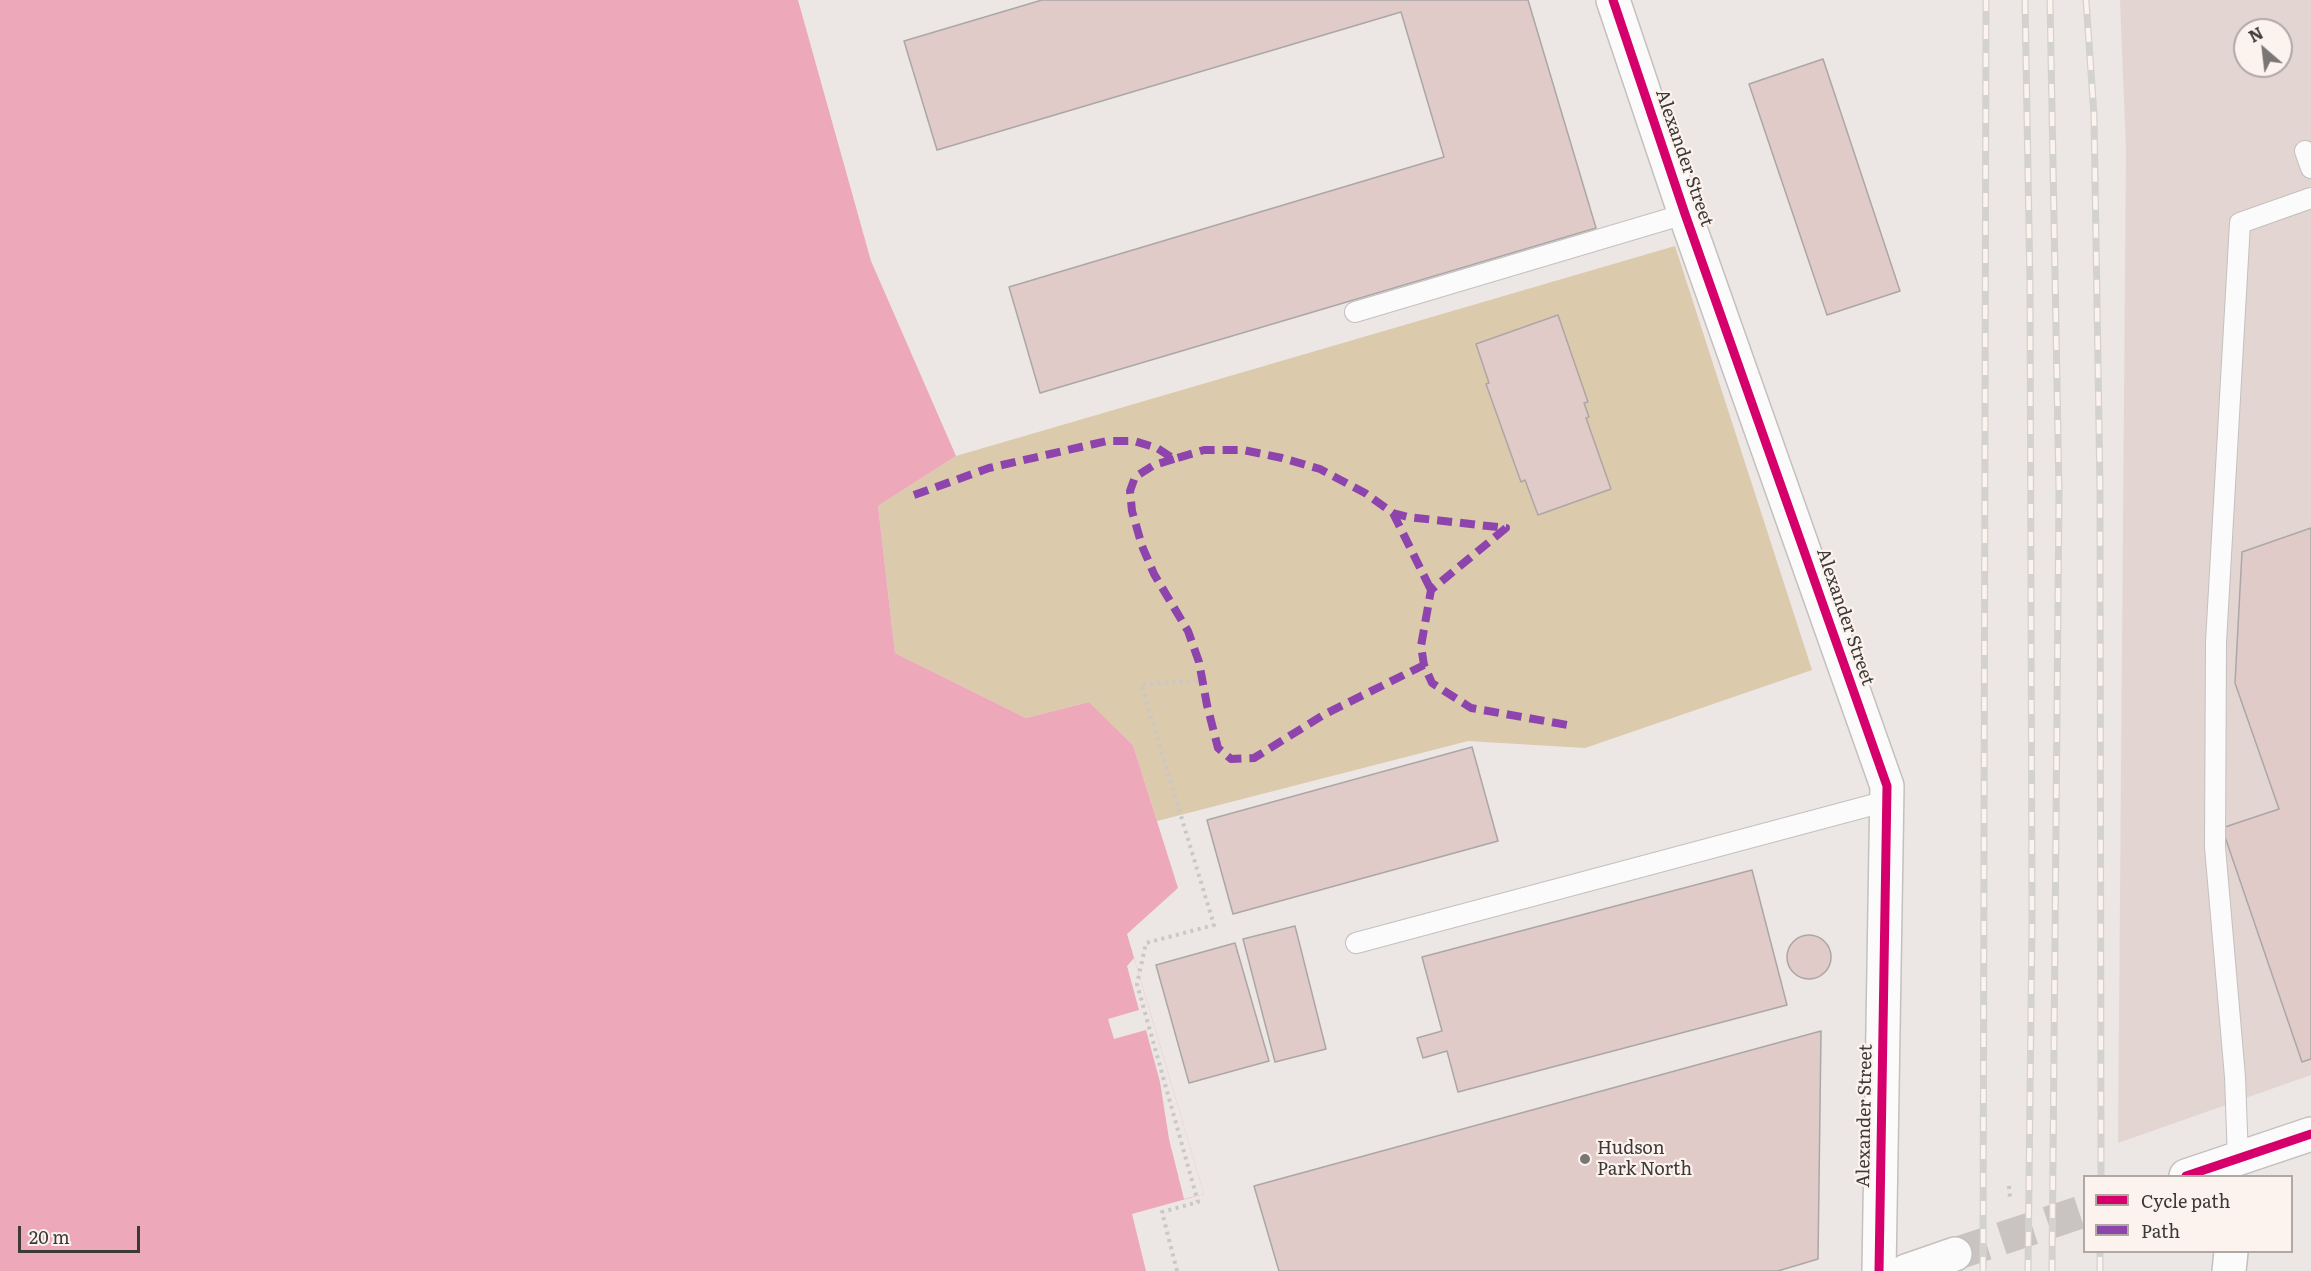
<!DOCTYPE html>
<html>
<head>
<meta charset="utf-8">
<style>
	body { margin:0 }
	#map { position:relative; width:2311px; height:1271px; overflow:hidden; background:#ece6e4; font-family:Literata,serif }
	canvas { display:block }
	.legend { position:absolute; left:2083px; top:1175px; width:210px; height:78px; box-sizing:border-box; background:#fcf2ee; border:2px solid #b0a8a5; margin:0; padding:8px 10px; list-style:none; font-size:18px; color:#3d3937 }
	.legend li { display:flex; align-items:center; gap:12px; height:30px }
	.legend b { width:30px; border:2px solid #b0a8a5 }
	.north { position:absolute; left:2233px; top:18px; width:60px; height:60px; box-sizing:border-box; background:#fcf2ee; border:2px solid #b0a8a5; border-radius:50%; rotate:332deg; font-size:16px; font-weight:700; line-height:24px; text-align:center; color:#3d3937 }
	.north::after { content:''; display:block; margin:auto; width:21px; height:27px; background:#7a7674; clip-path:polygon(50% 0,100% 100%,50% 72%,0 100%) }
	.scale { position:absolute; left:18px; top:1226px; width:122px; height:27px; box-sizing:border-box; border:3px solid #3d3937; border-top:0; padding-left:8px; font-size:18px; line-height:21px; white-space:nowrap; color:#3d3937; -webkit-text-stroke:4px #fcf2ee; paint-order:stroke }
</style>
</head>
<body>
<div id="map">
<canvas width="2311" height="1271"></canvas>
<ul class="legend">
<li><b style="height:8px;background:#d6006c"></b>Cycle path</li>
<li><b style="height:8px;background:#8e44ad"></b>Path</li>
</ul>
<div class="north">N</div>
<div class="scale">20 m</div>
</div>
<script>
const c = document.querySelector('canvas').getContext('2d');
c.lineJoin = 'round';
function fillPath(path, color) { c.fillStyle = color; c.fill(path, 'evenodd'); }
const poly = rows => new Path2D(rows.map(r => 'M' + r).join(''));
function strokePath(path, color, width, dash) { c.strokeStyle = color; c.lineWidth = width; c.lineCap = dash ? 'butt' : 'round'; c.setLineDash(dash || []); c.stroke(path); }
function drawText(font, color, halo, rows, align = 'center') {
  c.font = font + ' Literata,serif'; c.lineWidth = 4.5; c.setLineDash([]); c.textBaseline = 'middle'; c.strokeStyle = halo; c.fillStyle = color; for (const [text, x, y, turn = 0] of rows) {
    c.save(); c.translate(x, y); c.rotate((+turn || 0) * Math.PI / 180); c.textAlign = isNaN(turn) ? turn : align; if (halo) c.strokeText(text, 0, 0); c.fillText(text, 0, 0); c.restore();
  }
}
fillPath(poly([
	[2120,0,2311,0,2311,1075,2118,1143,2126,150],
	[2245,30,2281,30,2281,66,2245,66]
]), '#e3d6d2');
fillPath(poly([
	[1675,246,1812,670,1585,748,1468,741,1157,821,1133,745,1089,702,1026,718,895,653,878,506,956,456]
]), '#dbcaac');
fillPath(poly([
	[0,0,798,0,871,261,956,456,878,506,895,653,1026,718,1089,702,1133,745,1178,888,1127,934,1204,1194,1132,1214,1146,1271,0,1271]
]), '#eda8b9');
fillPath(poly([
	[1134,958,1204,1194,1184,1199,1169,1139,1160,1082,1146,1030,1114,1039,1108,1019,1139,1010,1127,966]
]), '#ece6e4');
const building = poly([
	[1042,0,1528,0,1596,228,1040,393,1009,287,1444,157,1401,12,937,150,904,41,1042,0],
	[1823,59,1900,291,1827,315,1749,84,1823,59],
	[1558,315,1588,402,1584,403,1589,417,1586,418,1611,489,1538,515,1525,480,1521,482,1486,384,1489,383,1476,344,1558,315],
	[2311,528,2311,1059,2302,1062,2222,828,2279,809,2235,683,2242,552,2311,528],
	[1472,747,1498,841,1233,914,1207,820,1472,747],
	[1752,870,1787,1005,1458,1092,1447,1051,1423,1058,1417,1038,1442,1031,1422,957,1752,870],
	[1295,926,1326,1049,1275,1062,1243,939,1295,926],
	'1787 957a22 22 0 1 1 44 0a22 22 0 1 1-44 0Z',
	[1235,943,1269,1061,1189,1083,1156,965,1235,943],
	[1821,1031,1818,1259,1778,1271,1279,1271,1254,1186,1821,1031]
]);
fillPath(building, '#e1cbc9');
strokePath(building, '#aba7a6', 1.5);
strokePath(poly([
	[1955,1254,2084,1211]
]), '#c9c3c1', 33, [33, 16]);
const lane = poly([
	[2305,151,2311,168],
	[1355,312,1685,214],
	[1356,943,1887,801],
	[2238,1159,2235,1077,2215,847,2216,642,2240,223,2311,198]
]);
const street = poly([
	[1613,0,1685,214,1887,786,1879,1271],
	[2186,1176,2311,1134],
	[1906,1271,1955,1254],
	[2229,1271,2231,1252]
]);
strokePath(lane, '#c4c0bf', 22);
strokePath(street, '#c4c0bf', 36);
strokePath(poly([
	[2009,1186,2010,1198],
	[1177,1271,1162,1212,1198,1202,1137,984,1146,943,1214,925,1141,684,1202,681]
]), '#c9c7c7', 4, [3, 4.5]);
strokePath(lane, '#fcfbfb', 20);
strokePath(street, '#fcfbfb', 33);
const rail = poly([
	[2025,0,2030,286,2032,922,2028,1271],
	[2050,0,2059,492,2052,1271],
	[2086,0,2094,115,2100,490,2101,1176],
	[1983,1271,1986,0],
	[2100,1271,2100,1252]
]);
strokePath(rail, '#d3d2d0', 7);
strokePath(rail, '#fcf2ee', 4.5, [14]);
strokePath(poly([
	[1174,459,1154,465,1135,477,1130,491,1132,511,1142,546,1154,574,1188,631,1199,662,1207,705,1218,748,1231,759,1254,758,1325,714,1424,665],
	[914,495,989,468,1107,441,1134,441,1157,448,1174,459,1204,450,1243,450,1282,458,1320,469,1365,493,1393,513,1408,517,1506,528,1431,590,1421,646,1424,665,1432,683,1471,708,1573,726],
	[1393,513,1431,590]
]), '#8e44ad', 8, [15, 8]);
strokePath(poly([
	[1613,0,1685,214,1887,786,1879,1271],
	[2186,1176,2311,1134]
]), '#d6006c', 9);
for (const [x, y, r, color] of [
	[1585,1159,6,"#7a7674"]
]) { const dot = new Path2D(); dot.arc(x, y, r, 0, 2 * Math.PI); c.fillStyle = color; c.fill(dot); strokePath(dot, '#fcf2ee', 2); }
drawText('18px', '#3d3937', '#fcf2ee', [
	["Alexander Street",1684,158,71],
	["Alexander Street",1845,617,71],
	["Alexander Street",1865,1116,-89]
]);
drawText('18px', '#3d3937', '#fcf2ee', [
	["Hudson",1597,1149],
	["Park North",1597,1170]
], 'left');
</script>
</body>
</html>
